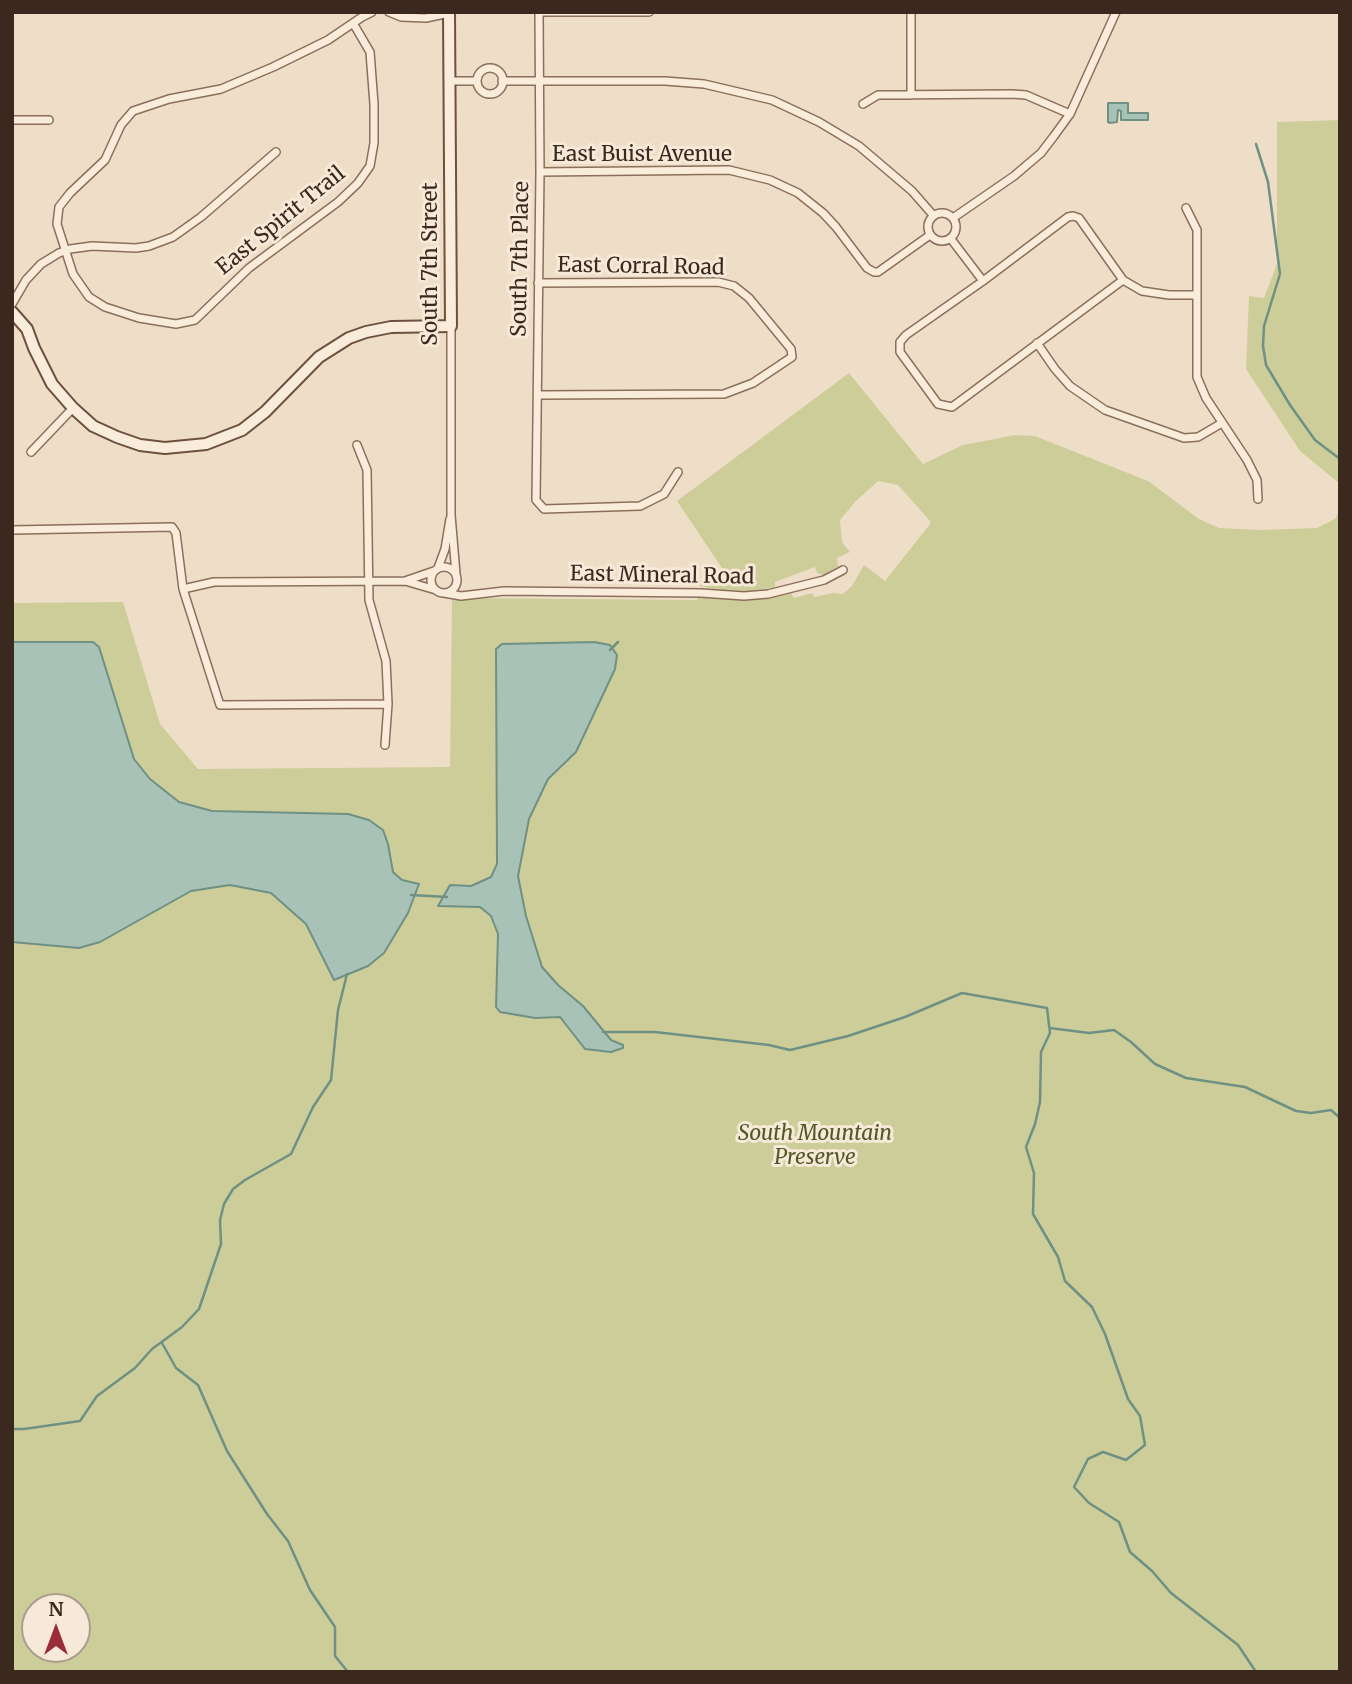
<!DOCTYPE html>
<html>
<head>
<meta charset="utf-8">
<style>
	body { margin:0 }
	#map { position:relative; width:1352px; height:1684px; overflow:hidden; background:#efdec7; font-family:Merriweather,serif }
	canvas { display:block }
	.frame { position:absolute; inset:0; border:14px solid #3b2920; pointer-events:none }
	.north { position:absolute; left:21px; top:1593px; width:70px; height:70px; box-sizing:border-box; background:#f6e9d7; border:2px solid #ab9c8e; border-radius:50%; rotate:0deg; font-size:19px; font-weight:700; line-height:28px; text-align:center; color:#3b2920 }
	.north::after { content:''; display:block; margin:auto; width:24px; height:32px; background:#9a2c3a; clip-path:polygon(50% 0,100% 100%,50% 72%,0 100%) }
</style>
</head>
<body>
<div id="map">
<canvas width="1352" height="1684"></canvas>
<div class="frame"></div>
<div class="north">N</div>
</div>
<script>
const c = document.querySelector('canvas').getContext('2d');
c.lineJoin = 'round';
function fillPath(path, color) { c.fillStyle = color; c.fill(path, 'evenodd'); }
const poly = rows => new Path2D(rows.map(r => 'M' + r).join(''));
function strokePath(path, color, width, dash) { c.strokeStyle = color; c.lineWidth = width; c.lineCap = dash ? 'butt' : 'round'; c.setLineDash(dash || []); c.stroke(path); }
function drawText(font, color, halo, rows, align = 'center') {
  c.font = font + ' Merriweather,serif'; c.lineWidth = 6; c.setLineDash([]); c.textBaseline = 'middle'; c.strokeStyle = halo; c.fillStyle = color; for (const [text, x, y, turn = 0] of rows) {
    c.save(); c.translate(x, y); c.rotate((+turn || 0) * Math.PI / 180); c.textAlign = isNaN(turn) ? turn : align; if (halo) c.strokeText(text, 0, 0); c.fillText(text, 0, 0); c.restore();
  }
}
fillPath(poly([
	[1340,120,1340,484,1300,451,1246,369,1249,296,1264,298,1277,264,1277,122],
	[849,373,923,464,963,445,1015,435,1035,436,1148,481,1199,519,1219,528,1259,530,1317,528,1335,519,1340,509,1340,1672,12,1672,12,603,123,602,160,724,198,769,450,767,452,598,697,600,698,597,735,600,769,598,790,592,794,598,812,593,814,597,833,593,843,594,852,586,864,565,885,581,930,524,930,521,898,485,878,481,855,502,840,520,842,542,850,552,837,558,838,566,823,575,817,573,815,567,775,582,775,587,752,591,725,591,699,586,698,580,730,580,677,501],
	[35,1607,77,1607,77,1649,35,1649]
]), '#cdcd9a');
const water = poly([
	[1108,103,1128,103,1128,113,1148,113,1148,120,1121,120,1121,111,1118,110,1117,122,1110,123,1108,122,1108,103],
	[12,642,93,642,99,647,134,759,150,779,179,802,212,811,348,814,369,820,383,830,388,844,393,872,402,880,419,884,408,913,384,953,368,966,334,980,306,924,271,893,230,885,191,891,100,942,79,948,12,942,12,642],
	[594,642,610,645,617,655,615,669,576,752,548,779,529,819,518,876,526,916,542,967,558,985,583,1006,611,1040,623,1045,623,1048,611,1052,585,1049,560,1017,535,1018,500,1012,496,1007,498,934,491,916,480,907,438,906,450,885,471,886,491,877,497,864,496,649,502,644,594,642]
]);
fillPath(water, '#a8c2b7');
strokePath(water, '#6e9184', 2);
strokePath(poly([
	[1256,144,1268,182,1280,274,1264,326,1263,346,1266,365,1290,405,1315,440,1340,459],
	[610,650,618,642],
	[411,895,447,897],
	[1050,1028,1089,1033,1114,1030,1131,1042,1155,1064,1186,1078,1245,1087,1296,1111,1311,1113,1331,1110,1340,1118],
	[603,1032,655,1032,769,1045,790,1050,848,1036,905,1017,962,993,1047,1008,1050,1033,1041,1052,1040,1102,1035,1124,1026,1147,1034,1173,1033,1214,1058,1257,1065,1281,1092,1307,1105,1334,1128,1399,1140,1416,1145,1445,1126,1460,1103,1452,1088,1459,1074,1487,1089,1503,1119,1522,1130,1552,1152,1571,1171,1593,1238,1645,1256,1672],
	[162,1343,176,1368,198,1385,227,1451,267,1514,288,1541,310,1590,335,1627,335,1656,348,1672],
	[12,1429,24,1429,80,1421,97,1396,135,1368,152,1349,182,1327,199,1309,221,1244,220,1220,224,1204,233,1189,245,1180,291,1154,313,1107,331,1080,338,1010,347,974]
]), '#6e9184', 2.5);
const street = poly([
	[389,12,401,17,426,18,449,13],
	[539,12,540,172,536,500,544,509,640,506,664,494,678,472],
	[539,12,649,12],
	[911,12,911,95],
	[353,23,370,52,374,104,374,143,370,166,358,183,338,202,249,268,195,320,176,324,139,318,105,307,89,297,73,274,57,224,59,207,70,193,105,160,121,125,133,111,169,99,221,89,273,67,328,40,362,17,372,12],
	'477 81a13 13 0 1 1 26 0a13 13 0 1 1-26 0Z',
	[449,81,477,81],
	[502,81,665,81,704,84,772,100,819,122,859,146,912,191,933,215],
	[863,104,878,95,1012,94,1026,95,1070,114],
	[12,120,49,120],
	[540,172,729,170,770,180,798,193,823,213,836,227,867,268,874,272,878,272,930,235],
	[1186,208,1197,230,1197,295],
	'928 227a14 14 0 1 1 28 0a14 14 0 1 1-28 0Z',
	[953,218,1014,176,1041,153,1054,136,1070,114,1116,12],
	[951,239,983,281,906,335,900,342,900,352,938,404,952,407,1123,280,1142,291,1169,295,1197,295,1197,377,1206,398,1247,460,1257,480,1258,499],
	[983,281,1068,217,1073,216,1079,218,1123,280],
	[12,304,26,280,41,264,59,253,70,249,92,246,136,248,149,246,173,237,201,217,276,152],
	[451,326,451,515,456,574],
	[1037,343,1055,369,1070,386,1105,410,1184,438,1198,437,1222,423],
	[538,395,724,394,753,383,792,357,791,349,749,298,734,286,718,282,538,283],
	[357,445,367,470,369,600,386,661,388,704,385,745],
	[31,452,73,408],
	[12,530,172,527,176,533,183,589,220,705,388,704],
	'431 580a13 13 0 1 1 26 0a13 13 0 1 1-26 0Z',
	[438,568,445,549,450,519],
	[405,581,434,571],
	[183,589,214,582,405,581,436,590],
	[444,593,461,596,504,591,701,593,744,596,768,594,824,580,843,570]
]);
const secondary = poly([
	[12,312,27,329,34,348,52,384,73,408,93,426,117,437,140,445,165,448,206,444,242,430,265,412,319,357,349,338,366,332,391,327,451,326,449,12]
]);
strokePath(street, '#8b6f5c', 10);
strokePath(secondary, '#6d503f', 14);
strokePath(street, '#f9ecda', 7);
strokePath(secondary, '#f9ecda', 10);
drawText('21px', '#3b2920', '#f6e9d7', [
	["East Buist Avenue",642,155],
	["East Spirit Trail",281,221,-39],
	["South 7th Place",521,259,-89],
	["South 7th Street",431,264,-90],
	["East Corral Road",641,267,1],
	["East Mineral Road",662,576,1]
]);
drawText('italic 21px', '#515726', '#f6e9d7', [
	["South Mountain",815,1134],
	["Preserve",815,1158]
]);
</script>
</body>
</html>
